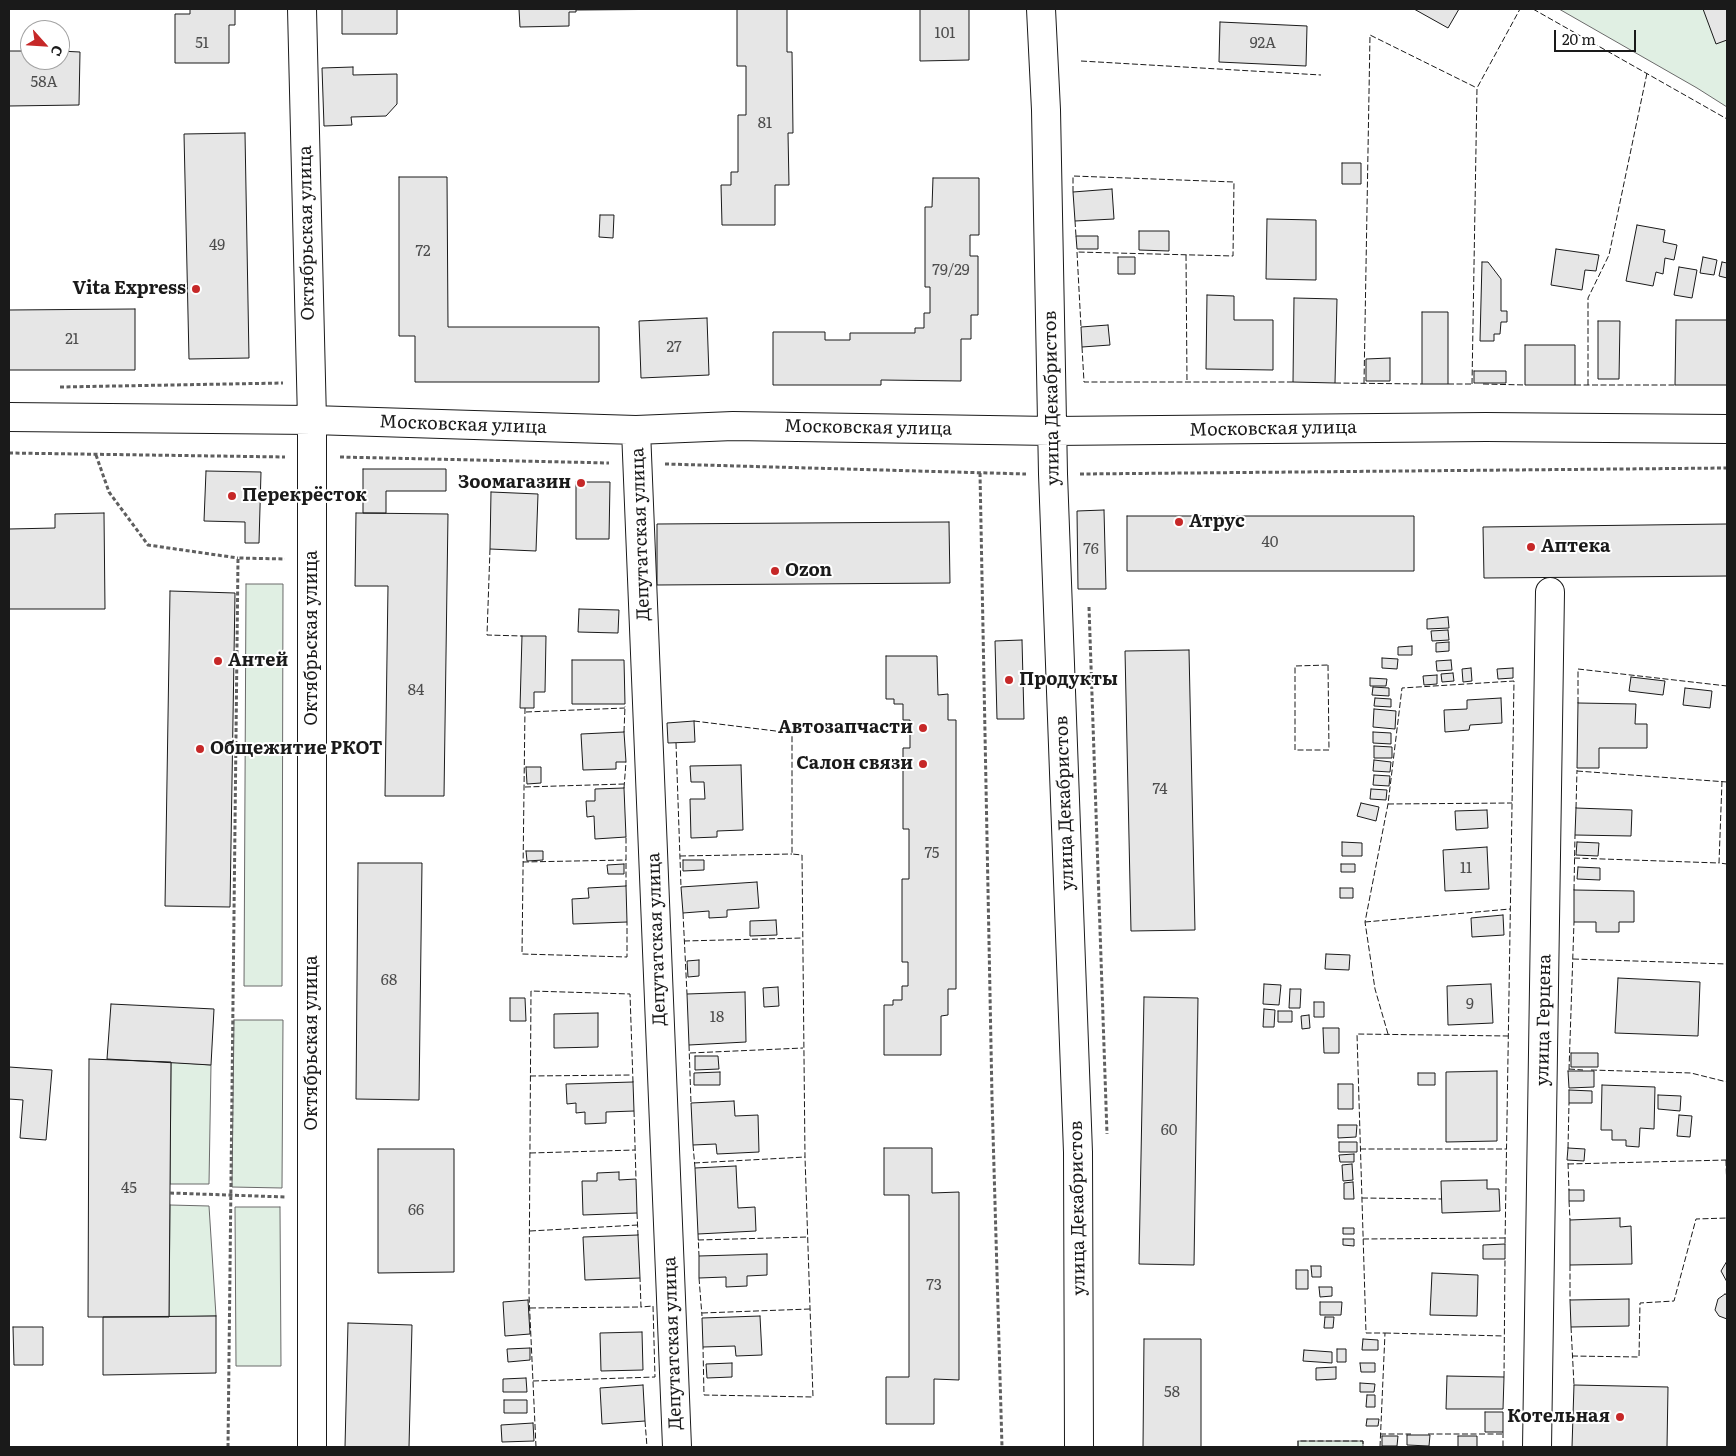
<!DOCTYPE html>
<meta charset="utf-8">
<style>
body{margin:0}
#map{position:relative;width:1736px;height:1456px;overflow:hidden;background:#fff;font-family:Literata,serif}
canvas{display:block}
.frame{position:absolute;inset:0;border:10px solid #1a1a1a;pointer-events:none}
.north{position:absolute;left:20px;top:20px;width:50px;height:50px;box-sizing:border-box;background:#fff;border:1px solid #a3a3a3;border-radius:50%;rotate:116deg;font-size:14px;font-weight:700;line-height:20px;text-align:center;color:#1a1a1a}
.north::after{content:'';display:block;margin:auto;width:18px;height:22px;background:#c62828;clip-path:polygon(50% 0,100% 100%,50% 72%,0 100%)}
.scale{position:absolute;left:1554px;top:30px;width:82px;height:22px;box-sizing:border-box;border:2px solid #1a1a1a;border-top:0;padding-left:6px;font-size:15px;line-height:18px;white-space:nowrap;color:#1a1a1a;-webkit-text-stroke:4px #fff;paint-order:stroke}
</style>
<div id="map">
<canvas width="1736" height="1456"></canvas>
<div class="frame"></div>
<div class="north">С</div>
<div class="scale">20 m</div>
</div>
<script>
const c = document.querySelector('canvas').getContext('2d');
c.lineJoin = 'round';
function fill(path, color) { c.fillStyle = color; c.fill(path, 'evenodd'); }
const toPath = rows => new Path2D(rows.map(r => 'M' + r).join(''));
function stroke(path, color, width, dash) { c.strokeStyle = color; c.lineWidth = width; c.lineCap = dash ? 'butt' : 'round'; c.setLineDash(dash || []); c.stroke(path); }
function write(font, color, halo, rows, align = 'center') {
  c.font = font + ' Literata,serif'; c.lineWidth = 4; c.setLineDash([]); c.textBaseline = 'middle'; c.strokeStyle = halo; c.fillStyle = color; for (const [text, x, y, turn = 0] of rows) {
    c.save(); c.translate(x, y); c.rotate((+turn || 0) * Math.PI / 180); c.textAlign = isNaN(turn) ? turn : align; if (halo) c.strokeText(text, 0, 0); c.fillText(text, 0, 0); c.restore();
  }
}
const green = toPath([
 [1559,9,1727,9,1727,107,1697,88,1559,9],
 [246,584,283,584,282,986,244,986,246,584],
 [234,1020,283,1020,282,1188,232,1187,234,1020],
 [171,1062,211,1065,209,1184,170,1184,171,1062],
 [170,1205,209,1206,216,1316,169,1317,170,1205],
 [280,1207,281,1366,236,1366,235,1207,280,1207],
 [1298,1441,1363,1441,1363,1447,1298,1447,1298,1441]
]);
fill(green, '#e0efe3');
stroke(green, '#6a6a6a', 1);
const building = toPath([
 [190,9,235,9,235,25,229,25,229,63,175,63,175,14,190,14,190,9],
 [342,9,397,9,397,34,342,34,342,9],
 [519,9,702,9,576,10,576,12,569,12,569,26,520,27,519,9],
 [737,9,787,9,787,52,792,52,793,133,788,133,789,185,775,185,775,225,722,225,721,185,731,185,731,172,738,172,738,115,746,115,746,66,737,66,737,9],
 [920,9,969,9,969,60,920,61,920,9],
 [1414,9,1459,9,1448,28,1414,9],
 [1703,9,1727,9,1727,40,1716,44,1703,9],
 [1220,22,1307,26,1306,66,1219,62,1220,22],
 [9,51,30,51,30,60,60,60,60,51,80,52,79,105,9,106,9,51],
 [353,67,353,75,397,74,397,104,386,116,351,117,352,125,324,126,322,68,353,67],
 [245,133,249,358,189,359,184,134,245,133],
 [1342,163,1361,163,1361,184,1342,184,1342,163],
 [399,177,447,177,448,327,599,327,599,382,415,382,415,336,399,336,399,177],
 [933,178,979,178,979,235,970,235,970,256,978,256,978,315,971,315,971,339,961,339,961,381,881,380,881,385,773,385,773,332,825,332,825,340,850,340,850,333,915,333,915,328,924,328,924,313,930,313,930,287,925,287,925,207,932,207,933,178],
 [1112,189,1114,219,1075,221,1073,192,1112,189],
 [600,215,614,215,613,238,599,237,600,215],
 [1267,219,1316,220,1316,280,1266,279,1267,219],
 [1637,225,1665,230,1663,242,1677,245,1674,260,1665,258,1663,274,1656,272,1653,286,1626,281,1637,225],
 [1139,231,1169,231,1169,251,1139,250,1139,231],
 [1076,236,1098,236,1098,249,1077,249,1076,236],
 [1556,249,1599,255,1596,271,1585,270,1582,290,1551,285,1556,249],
 [1118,257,1135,257,1135,274,1118,274,1118,257],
 [1703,257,1717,260,1714,275,1700,273,1703,257],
 [1482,262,1488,262,1501,279,1501,311,1507,311,1507,322,1501,322,1500,334,1494,334,1494,341,1480,341,1482,262],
 [1722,262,1727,263,1727,278,1719,276,1722,262],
 [1679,267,1697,270,1692,298,1674,295,1679,267],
 [1207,295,1234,296,1234,320,1273,320,1273,370,1206,369,1207,295],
 [1294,298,1337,299,1335,383,1293,382,1294,298],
 [135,309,135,370,9,370,9,310,135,309],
 [1422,312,1448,312,1448,384,1422,384,1422,312],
 [707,318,709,375,641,378,639,321,707,318],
 [1676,320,1727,320,1727,385,1675,385,1676,320],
 [1598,321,1620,321,1619,379,1598,379,1598,321],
 [1108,325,1110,345,1082,347,1081,327,1108,325],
 [1525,345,1575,345,1575,385,1525,385,1525,345],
 [1390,358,1390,381,1366,381,1366,359,1390,358],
 [1474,371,1506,371,1506,383,1474,383,1474,371],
 [363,469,446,469,446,491,386,491,386,513,363,513,363,469],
 [206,471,261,472,259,543,245,543,245,522,204,521,206,471],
 [576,482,610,482,609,539,576,539,576,482],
 [491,492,538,494,536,551,490,549,491,492],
 [1104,510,1106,589,1078,589,1077,511,1104,510],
 [104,513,105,609,9,609,9,529,55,528,55,514,104,513],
 [356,513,448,514,444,796,385,796,388,586,355,586,356,513],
 [1127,516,1414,516,1414,571,1127,571,1127,516],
 [949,522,950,583,657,585,657,524,949,522],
 [1727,524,1727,576,1484,578,1483,527,1727,524],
 [170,591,235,593,230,907,165,906,170,591],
 [579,609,619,610,618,633,578,632,579,609],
 [1448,617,1449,628,1427,629,1427,619,1448,617],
 [1448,630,1449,640,1432,641,1431,631,1448,630],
 [522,636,546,636,545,692,534,692,534,708,520,708,522,636],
 [1022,640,1024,719,997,719,995,641,1022,640],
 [1449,642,1449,651,1436,652,1436,643,1449,642],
 [1412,646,1412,655,1398,655,1398,647,1412,646],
 [1189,650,1195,930,1131,931,1125,651,1189,650],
 [886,656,937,656,938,695,948,694,948,720,956,720,956,989,948,989,948,1015,941,1016,941,1055,884,1055,884,1005,893,1005,893,1000,902,1000,902,986,908,986,908,962,902,962,902,879,909,879,909,829,903,829,903,748,910,748,910,720,903,720,903,704,894,704,894,699,886,699,886,656],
 [1382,658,1398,659,1397,669,1382,668,1382,658],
 [572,660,624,660,625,704,572,704,572,660],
 [1451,660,1452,670,1437,671,1436,661,1451,660],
 [1471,668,1472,681,1463,682,1462,669,1471,668],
 [1513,668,1513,678,1498,679,1497,669,1513,668],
 [1453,673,1454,681,1442,682,1441,674,1453,673],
 [1437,675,1437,684,1424,685,1423,676,1437,675],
 [1631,677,1665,681,1663,695,1629,691,1631,677],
 [1370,678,1387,679,1386,686,1370,686,1370,678],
 [1373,687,1389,688,1389,696,1372,695,1373,687],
 [1685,688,1712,691,1710,708,1683,705,1685,688],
 [1375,698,1391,699,1391,707,1374,706,1375,698],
 [1501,698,1502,723,1470,725,1469,730,1445,732,1444,710,1467,709,1467,700,1501,698],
 [1578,703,1636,704,1635,724,1647,724,1647,748,1599,748,1599,768,1577,768,1578,703],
 [1374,709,1396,711,1395,729,1373,727,1374,709],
 [694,721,695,742,668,743,667,723,694,721],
 [624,732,626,762,616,762,616,769,583,770,581,734,624,732],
 [1373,732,1391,733,1391,744,1373,743,1373,732],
 [1374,746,1392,747,1392,758,1374,758,1374,746],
 [1374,760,1391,762,1390,772,1373,771,1374,760],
 [741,765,743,830,717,831,717,837,691,838,690,799,705,799,704,782,691,782,690,766,741,765],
 [526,767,541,767,541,783,527,784,526,767],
 [1374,775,1390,776,1389,786,1373,785,1374,775],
 [624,788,626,837,595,839,594,816,587,817,586,801,595,801,595,789,624,788],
 [1371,789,1387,790,1386,800,1370,799,1371,789],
 [1361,803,1379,807,1376,821,1357,816,1361,803],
 [1576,808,1632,810,1631,836,1575,835,1576,808],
 [1487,810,1488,828,1456,830,1455,811,1487,810],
 [1342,842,1362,843,1362,856,1342,856,1342,842],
 [1577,842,1599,843,1598,856,1576,855,1577,842],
 [1487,847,1489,889,1445,891,1443,850,1487,847],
 [526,851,543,851,543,860,527,861,526,851],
 [683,860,704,860,704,870,683,871,683,860],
 [358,863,422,863,419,1100,356,1099,358,863],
 [624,864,624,874,608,874,607,865,624,864],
 [1341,864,1355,864,1355,872,1341,872,1341,864],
 [1578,867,1600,868,1600,880,1577,879,1578,867],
 [757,882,759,908,727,910,727,917,709,918,709,911,683,913,681,887,757,882],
 [626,886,627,922,573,924,572,899,589,898,588,888,626,886],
 [1340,888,1353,888,1353,898,1340,898,1340,888],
 [1574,890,1634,891,1634,922,1619,922,1619,932,1596,932,1596,922,1574,922,1574,890],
 [1503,915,1504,935,1472,937,1471,918,1503,915],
 [776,920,777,935,750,936,750,921,776,920],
 [1326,954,1350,955,1349,970,1325,969,1326,954],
 [699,960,699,976,688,977,687,961,699,960],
 [1618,978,1700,982,1698,1036,1615,1033,1618,978],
 [1264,984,1281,985,1279,1005,1263,1004,1264,984],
 [1491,984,1493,1023,1448,1025,1447,986,1491,984],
 [778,987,779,1006,764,1007,763,988,778,987],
 [1290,989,1301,989,1300,1008,1289,1008,1290,989],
 [745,992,746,1042,689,1045,687,994,745,992],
 [1144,997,1198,998,1194,1265,1139,1264,1144,997],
 [510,998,525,998,526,1021,510,1021,510,998],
 [1314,1002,1324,1002,1324,1017,1314,1017,1314,1002],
 [111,1004,214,1009,211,1065,107,1059,111,1004],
 [1264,1009,1275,1010,1274,1027,1263,1027,1264,1009],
 [1278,1011,1292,1011,1292,1022,1278,1022,1278,1011],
 [598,1013,598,1047,554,1048,554,1014,598,1013],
 [1309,1015,1310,1028,1302,1029,1301,1016,1309,1015],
 [1323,1028,1339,1028,1339,1053,1324,1053,1323,1028],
 [1571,1053,1598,1053,1598,1067,1571,1067,1571,1053],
 [695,1056,718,1056,719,1069,695,1070,695,1056],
 [89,1059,171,1062,169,1317,88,1317,89,1059],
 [9,1067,52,1070,46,1140,20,1138,23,1100,9,1099,9,1067],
 [1497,1071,1497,1141,1446,1142,1446,1072,1497,1071],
 [1568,1071,1594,1071,1594,1087,1569,1088,1568,1071],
 [720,1072,720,1085,694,1085,694,1073,720,1072],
 [1418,1073,1435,1073,1435,1085,1418,1085,1418,1073],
 [633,1082,634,1111,606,1112,606,1123,585,1124,585,1112,576,1113,576,1103,567,1104,566,1084,633,1082],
 [1338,1084,1353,1084,1353,1109,1338,1109,1338,1084],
 [1602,1085,1655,1087,1654,1129,1640,1128,1639,1147,1626,1146,1626,1140,1612,1140,1612,1130,1601,1130,1602,1085],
 [1569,1090,1592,1091,1592,1103,1569,1103,1569,1090],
 [1658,1095,1681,1096,1680,1111,1658,1109,1658,1095],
 [734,1101,735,1116,758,1115,759,1152,717,1154,716,1144,693,1145,691,1103,734,1101],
 [1679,1115,1692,1116,1690,1137,1677,1136,1679,1115],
 [1338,1125,1357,1125,1356,1137,1338,1138,1338,1125],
 [1339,1142,1357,1142,1357,1152,1339,1152,1339,1142],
 [884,1148,932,1148,932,1193,959,1192,959,1380,934,1379,934,1424,886,1424,886,1377,909,1377,909,1195,884,1195,884,1148],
 [1568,1148,1585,1149,1584,1161,1567,1160,1568,1148],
 [378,1149,454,1149,454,1272,378,1273,378,1149],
 [1354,1154,1354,1162,1340,1162,1339,1155,1354,1154],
 [1352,1164,1353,1180,1343,1181,1342,1165,1352,1164],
 [736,1166,738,1208,755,1207,756,1231,698,1234,695,1168,736,1166],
 [619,1172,619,1180,636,1179,637,1213,583,1215,582,1181,597,1181,597,1173,619,1172],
 [1487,1180,1487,1189,1499,1189,1500,1211,1442,1213,1441,1181,1487,1180],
 [1353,1182,1354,1199,1344,1199,1344,1183,1353,1182],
 [1569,1190,1584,1190,1584,1201,1569,1201,1569,1190],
 [1620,1218,1620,1227,1631,1226,1632,1264,1570,1265,1570,1220,1620,1218],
 [1343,1228,1354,1228,1354,1234,1343,1234,1343,1228],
 [638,1235,640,1278,585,1280,583,1237,638,1235],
 [1343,1239,1354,1239,1354,1246,1343,1245,1343,1239],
 [1505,1244,1505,1259,1483,1259,1483,1245,1505,1244],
 [767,1254,767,1275,747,1276,747,1286,726,1287,726,1277,699,1278,699,1256,767,1254],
 [1727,1261,1727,1282,1721,1271,1727,1261],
 [1311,1266,1321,1266,1321,1277,1312,1277,1311,1266],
 [1296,1270,1308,1270,1308,1289,1296,1289,1296,1270],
 [1432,1273,1478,1275,1477,1316,1430,1315,1432,1273],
 [1319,1287,1332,1287,1332,1296,1320,1297,1319,1287],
 [1725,1294,1727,1295,1727,1319,1719,1316,1715,1310,1718,1299,1725,1294],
 [1629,1299,1629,1326,1571,1327,1570,1300,1629,1299],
 [528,1300,530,1334,505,1336,503,1302,528,1300],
 [1320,1302,1342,1302,1341,1315,1320,1315,1320,1302],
 [216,1316,216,1373,103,1375,103,1317,216,1316],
 [760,1316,762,1355,736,1356,735,1346,703,1347,702,1318,760,1316],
 [1325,1317,1334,1317,1333,1328,1324,1328,1325,1317],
 [348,1323,412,1325,409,1447,345,1447,348,1323],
 [13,1327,43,1327,43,1365,14,1365,13,1327],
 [642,1332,643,1370,601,1371,600,1333,642,1332],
 [1144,1339,1201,1339,1201,1447,1143,1447,1144,1339],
 [1363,1339,1378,1340,1378,1350,1362,1350,1363,1339],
 [530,1348,530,1360,508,1362,507,1349,530,1348],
 [1337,1349,1346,1349,1346,1362,1337,1362,1337,1349],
 [1304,1350,1332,1352,1332,1363,1303,1361,1304,1350],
 [732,1363,732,1377,707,1378,706,1364,732,1363],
 [1360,1363,1375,1363,1375,1372,1361,1372,1360,1363],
 [1336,1367,1336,1379,1316,1380,1316,1368,1336,1367],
 [1447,1376,1504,1377,1503,1409,1446,1409,1447,1376],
 [526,1378,527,1392,503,1392,503,1379,526,1378],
 [1360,1383,1375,1384,1374,1392,1360,1392,1360,1383],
 [643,1385,645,1421,602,1424,600,1388,643,1385],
 [1574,1385,1668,1387,1667,1447,1572,1447,1574,1385],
 [1367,1395,1375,1395,1375,1407,1366,1407,1367,1395],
 [504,1400,527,1400,527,1413,504,1413,504,1400],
 [1485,1412,1503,1412,1503,1432,1485,1432,1485,1412],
 [1367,1419,1379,1419,1378,1426,1366,1426,1367,1419],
 [533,1423,534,1441,502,1442,501,1425,533,1423],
 [1407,1435,1430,1435,1429,1446,1407,1445,1407,1435],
 [1382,1436,1398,1436,1397,1446,1382,1446,1382,1436],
 [1458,1436,1477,1436,1477,1447,1458,1447,1458,1436]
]);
fill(building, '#e6e6e6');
stroke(building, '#1a1a1a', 1);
const minor = toPath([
 [302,9,312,420,312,1447],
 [1041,9,1046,110,1053,474,1078,1152,1079,1447],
 [9,417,312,420,636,430,733,426,1052,431,1486,427,1727,429],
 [636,430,677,1447],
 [1537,1447,1550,592]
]);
stroke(minor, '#1a1a1a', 30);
stroke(toPath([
 [60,387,283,383],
 [9,453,285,457],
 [96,455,109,492,148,545,238,558],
 [340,457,609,463],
 [665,464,1026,474],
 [980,473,992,1098,1002,1447],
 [1080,474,1727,468],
 [1089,607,1107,1134],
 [170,1193,285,1197],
 [228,1447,238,558,285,559]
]), '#5f5f5f', 3, [4, 2.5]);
stroke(minor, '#fff', 28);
stroke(toPath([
 [1533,9,1727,119],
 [1081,61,1321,75],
 [1073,192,1073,176,1234,182,1233,256,1077,252],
 [1075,221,1076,236],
 [1077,252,1081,327],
 [1186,255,1187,382],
 [1082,347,1084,382,1293,382],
 [1335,383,1422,384],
 [1364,383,1370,35,1477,88],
 [1448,384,1473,384],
 [1472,384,1477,88,1520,9],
 [1483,384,1525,385],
 [1575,385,1675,385],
 [1588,385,1588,298,1609,255,1647,73],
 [490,549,487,635,522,636],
 [1328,665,1329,750,1295,750,1295,666,1328,665],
 [1578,703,1578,669,1727,686],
 [525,708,522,954,627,957,627,922],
 [526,712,625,708],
 [694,721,792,733,792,854,802,855,805,1157,813,1397,704,1395,703,1347],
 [624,732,625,706],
 [676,743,681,887],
 [1577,771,1727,782],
 [1722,781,1719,863,1727,864],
 [525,787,624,784],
 [624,788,626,762],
 [1388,804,1512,803],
 [1576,808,1577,770],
 [680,856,792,854],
 [1574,858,1719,863],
 [523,862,626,860],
 [626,886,626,837],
 [1574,890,1575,835],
 [683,913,687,994],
 [1365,922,1510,909],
 [684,941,802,938],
 [1573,959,1727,964],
 [1388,1034,1375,989,1365,922,1388,804,1402,688,1514,681,1505,1244],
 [689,1045,691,1103],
 [690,1053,803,1048],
 [1569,1069,1583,1070],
 [1569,1070,1574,922],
 [1591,1070,1691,1073,1727,1082],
 [530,1076,632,1075],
 [634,1111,636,1179],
 [693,1145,695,1168],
 [1568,1148,1569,1103],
 [1360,1149,1506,1149],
 [530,1153,635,1150],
 [1726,1160,1727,1195],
 [694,1163,805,1157],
 [1568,1163,1569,1190],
 [1568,1164,1727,1160],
 [1362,1198,1442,1199],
 [1569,1201,1570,1220],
 [637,1213,638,1235],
 [530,1231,638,1225],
 [698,1234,699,1256],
 [1363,1239,1505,1238],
 [698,1240,808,1237],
 [1570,1265,1570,1300],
 [699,1278,702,1316],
 [530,1308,641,1307,640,1278],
 [702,1313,810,1309],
 [1571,1327,1574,1385],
 [1385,1333,1504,1336],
 [1572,1356,1639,1357,1640,1303,1674,1301,1696,1219,1727,1218],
 [1504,1377,1505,1259],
 [533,1381,655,1377,653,1306,641,1307],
 [645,1421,647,1447],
 [1503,1432,1503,1447],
 [1380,1434,1411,1434],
 [1428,1434,1503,1434],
 [536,1447,529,1295,531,991,630,994,633,1082],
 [1298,1447,1298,1441,1363,1441,1363,1447],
 [1380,1447,1385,1333,1366,1333,1357,1034,1508,1036]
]), '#1a1a1a', 1, [6, 2.5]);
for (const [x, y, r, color] of [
 [196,289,5,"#c62828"],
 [581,483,5,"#c62828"],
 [232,496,5,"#c62828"],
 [1179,522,5,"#c62828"],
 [1531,547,5,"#c62828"],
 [775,571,5,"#c62828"],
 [218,661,5,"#c62828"],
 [1009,680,5,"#c62828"],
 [923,728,5,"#c62828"],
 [200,749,5,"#c62828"],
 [923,764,5,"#c62828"],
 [1620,1417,5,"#c62828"]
]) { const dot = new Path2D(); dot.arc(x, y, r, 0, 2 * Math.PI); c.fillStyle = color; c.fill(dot); stroke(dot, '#fff', 2); }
write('15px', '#4d4d4d', null, [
 ["101",945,34],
 ["51",202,44],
 ["92А",1263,44],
 ["58А",44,83],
 ["81",765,124],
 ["49",217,246],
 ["72",423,252],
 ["79/29",951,271],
 ["21",72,340],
 ["27",674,348],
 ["40",1270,543],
 ["76",1091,550],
 ["84",416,691],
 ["74",1160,790],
 ["75",932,854],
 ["11",1466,869],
 ["68",389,981],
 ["9",1470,1005],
 ["18",717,1018],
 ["60",1169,1131],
 ["45",129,1189],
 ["66",416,1211],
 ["73",934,1286],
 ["58",1172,1393]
]);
write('18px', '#1a1a1a', '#fff', [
 ["Октябрьская улица",307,233,-91],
 ["улица Декабристов",1052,398,-91],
 ["Московская улица",463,425,2],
 ["Московская улица",868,428,1],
 ["Московская улица",1273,429,-1],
 ["Депутатская улица",641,534,-92],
 ["Октябрьская улица",312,638,-90],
 ["улица Декабристов",1065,803,-92],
 ["Депутатская улица",657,939,-92],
 ["улица Герцена",1544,1020,-89],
 ["Октябрьская улица",312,1043,-90],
 ["улица Декабристов",1078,1208,-91],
 ["Депутатская улица",673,1343,-92]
]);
write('bold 18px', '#1a1a1a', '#fff', [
 ["Vita Express",186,289,"right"],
 ["Зоомагазин",571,483,"right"],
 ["Перекрёсток",242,496],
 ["Атрус",1189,522],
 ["Аптека",1541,547],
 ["Ozon",785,571],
 ["Антей",228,661],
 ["Продукты",1019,680],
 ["Автозапчасти",913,728,"right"],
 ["Общежитие РКОТ",210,749],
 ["Салон связи",913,764,"right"],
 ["Котельная",1610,1417,"right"]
], 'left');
</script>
